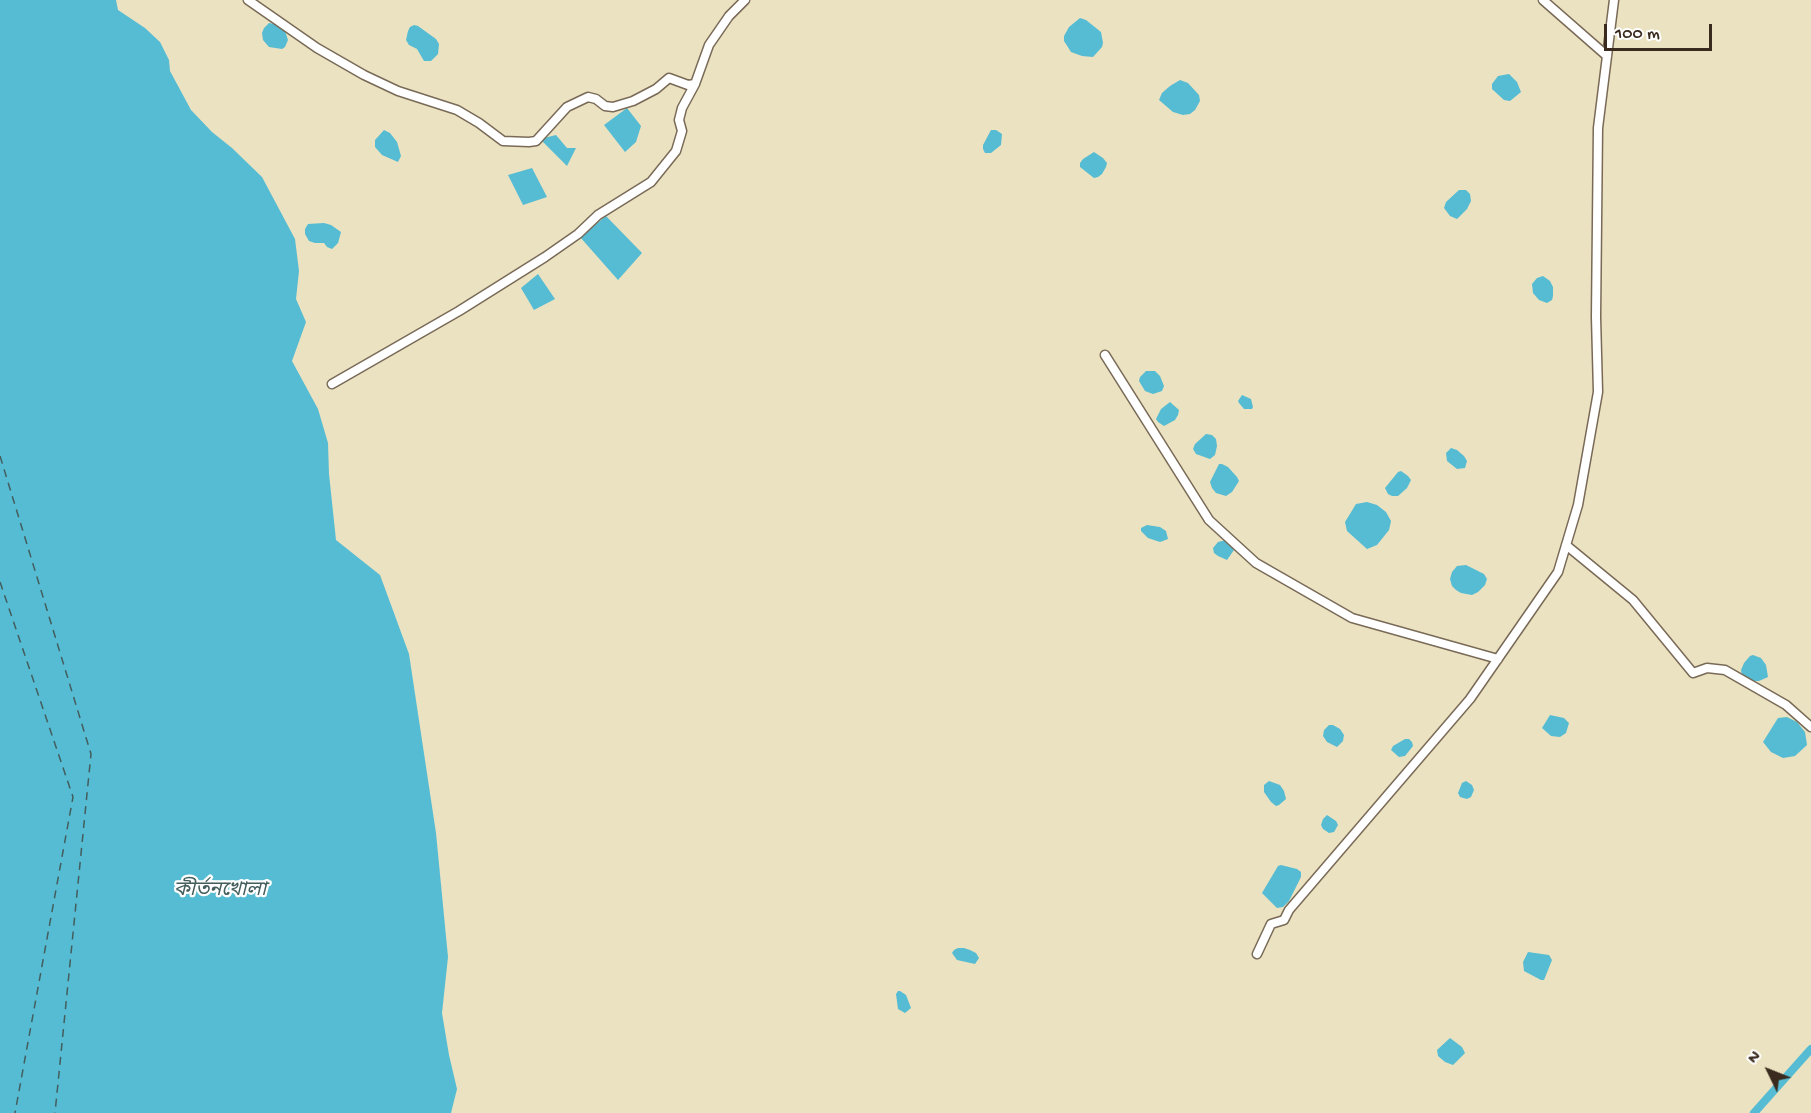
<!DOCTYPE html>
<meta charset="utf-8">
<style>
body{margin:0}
#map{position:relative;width:1811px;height:1113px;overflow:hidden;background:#ebe2c1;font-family:"Gochi Hand",sans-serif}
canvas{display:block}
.north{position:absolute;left:1739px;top:1041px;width:60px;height:60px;-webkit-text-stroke:4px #fff;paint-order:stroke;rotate:313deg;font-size:16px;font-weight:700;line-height:24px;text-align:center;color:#3b2a1e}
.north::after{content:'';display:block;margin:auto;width:21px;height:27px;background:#3b2a1e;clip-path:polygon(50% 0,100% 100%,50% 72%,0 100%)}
.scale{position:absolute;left:1604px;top:24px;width:108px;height:27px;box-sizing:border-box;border:3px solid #3b2a1e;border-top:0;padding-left:8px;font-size:18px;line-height:21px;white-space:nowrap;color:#3b2a1e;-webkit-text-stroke:4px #fff;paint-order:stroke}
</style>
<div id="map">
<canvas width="1811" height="1113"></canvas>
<div class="north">N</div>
<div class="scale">100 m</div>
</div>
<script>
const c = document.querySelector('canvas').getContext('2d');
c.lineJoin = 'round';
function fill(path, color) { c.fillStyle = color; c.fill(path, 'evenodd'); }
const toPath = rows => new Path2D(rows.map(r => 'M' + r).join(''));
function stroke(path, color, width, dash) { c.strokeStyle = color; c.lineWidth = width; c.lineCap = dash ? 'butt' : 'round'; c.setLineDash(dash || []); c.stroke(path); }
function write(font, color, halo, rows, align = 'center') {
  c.font = font + ' "Gochi Hand","Noto Sans Bengali",sans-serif'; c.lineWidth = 4.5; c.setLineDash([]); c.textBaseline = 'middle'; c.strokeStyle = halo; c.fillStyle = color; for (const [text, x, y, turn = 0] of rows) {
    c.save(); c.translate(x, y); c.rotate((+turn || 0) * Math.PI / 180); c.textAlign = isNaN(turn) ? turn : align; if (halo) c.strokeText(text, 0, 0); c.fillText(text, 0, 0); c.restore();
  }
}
fill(toPath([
 [0,0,116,0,118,10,145,28,160,42,169,60,170,71,191,110,212,132,232,148,262,177,295,239,299,271,296,299,306,322,292,361,318,409,328,443,329,474,336,540,380,575,409,654,436,833,448,957,442,1013,449,1055,457,1089,451,1113,0,1113],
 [1080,18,1086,20,1101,32,1103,43,1102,47,1093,57,1082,56,1071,52,1064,41,1064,36,1069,27],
 [269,23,279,25,284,28,288,40,285,47,282,49,269,47,263,40,262,33,264,28],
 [414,25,418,26,436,39,439,44,438,54,431,61,424,61,417,49,409,45,406,40,408,31,410,27],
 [1509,74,1517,82,1521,92,1510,101,1504,100,1492,89,1492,84,1498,76],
 [1180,80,1188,83,1199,95,1200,101,1195,110,1190,114,1183,115,1173,112,1159,100,1162,93,1170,86],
 [627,108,641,126,636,142,625,152,604,125],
 [384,130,390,133,397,142,401,156,398,162,382,155,375,147,375,140],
 [991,130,996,130,1002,134,1001,145,991,153,985,153,983,149,983,145],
 [556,135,567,148,576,148,567,166,540,139],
 [1094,152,1103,158,1107,163,1106,167,1102,174,1098,177,1094,178,1080,167,1080,163,1083,159],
 [532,168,547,197,523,205,508,175],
 [1459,190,1466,190,1470,194,1471,201,1467,209,1457,219,1450,216,1444,208,1446,202],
 [606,216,642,253,618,280,580,237],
 [324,223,331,225,341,232,338,243,332,249,327,247,324,243,315,243,309,241,305,234,305,229,308,224],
 [538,274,555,299,534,310,521,288],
 [1543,276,1550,281,1553,287,1553,296,1552,300,1547,303,1539,300,1533,293,1532,284,1537,278],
 [1146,371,1155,371,1160,376,1164,386,1162,391,1153,394,1145,391,1139,381,1140,377],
 [1242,395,1251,399,1253,407,1252,409,1244,409,1239,403,1238,401],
 [1170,402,1179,410,1178,415,1175,420,1164,426,1158,422,1156,419,1161,409],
 [1206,434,1212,435,1216,439,1217,446,1215,455,1210,459,1196,454,1193,449,1195,444],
 [1451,448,1457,450,1464,456,1467,461,1465,468,1457,469,1447,461,1446,453],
 [1219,464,1222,464,1228,467,1237,477,1239,481,1232,492,1226,496,1216,493,1212,488,1210,482],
 [1401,471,1408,476,1411,480,1407,488,1398,496,1392,496,1388,494,1385,488,1398,472],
 [1367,502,1377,505,1386,512,1391,521,1389,530,1377,545,1367,549,1347,531,1345,522,1356,504],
 [1147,525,1160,527,1166,531,1168,539,1160,542,1148,538,1141,531,1141,528],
 [1226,540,1231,544,1234,550,1227,560,1218,556,1214,553,1213,548,1218,542],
 [1466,565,1484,574,1487,579,1485,585,1478,592,1472,595,1461,593,1456,590,1452,586,1450,579,1452,572,1457,566],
 [1753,655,1761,658,1766,665,1768,677,1759,681,1748,681,1742,676,1741,670,1744,663,1750,656],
 [1550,715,1564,718,1569,723,1566,733,1560,737,1551,736,1542,728],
 [1787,717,1797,722,1805,732,1807,745,1795,756,1783,758,1771,752,1763,742,1778,718],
 [1329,725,1333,725,1340,729,1344,735,1343,741,1337,747,1327,742,1323,736,1324,730],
 [1405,739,1409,739,1412,742,1413,746,1405,756,1399,757,1391,750,1393,746],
 [1269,781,1280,785,1284,791,1286,799,1279,805,1276,806,1271,802,1264,792,1264,785],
 [1466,781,1472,785,1474,790,1471,797,1467,799,1460,797,1458,793,1462,783],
 [1327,815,1336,821,1338,825,1334,832,1329,833,1323,829,1321,825,1323,819],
 [1281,865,1297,869,1301,872,1301,877,1289,901,1283,907,1277,908,1262,893,1278,866],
 [958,948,964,948,970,950,976,953,979,958,975,964,957,960,952,953,954,950],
 [1528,952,1549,955,1552,960,1544,980,1541,980,1524,971,1523,962],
 [898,991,900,991,906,995,911,1008,905,1013,898,1009,896,994],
 [1450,1038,1462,1047,1465,1053,1453,1065,1445,1062,1438,1056,1437,1050]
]), '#55bcd3');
stroke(toPath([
 [1754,1113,1811,1049]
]), '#55bcd3', 8);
stroke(toPath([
 [0,456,91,754,55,1113],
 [0,582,73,797,15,1113]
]), '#445d5d', 1.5, [8, 6]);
const minor = toPath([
 [248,0,317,48,364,75,398,91,457,110,479,123,503,141,529,142,536,141,567,107,588,97,596,99,605,106,613,107,633,101,656,89,669,78,688,85,695,84,709,45,729,16,745,0],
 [1543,0,1607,56],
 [1105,355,1209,520,1256,563,1352,618,1498,659],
 [332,384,459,311,545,257,578,234,598,215,651,182,676,151,682,131,679,120,682,108,695,84],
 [1566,545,1633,600,1693,673,1707,668,1725,670,1786,705,1811,727],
 [1257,954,1271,924,1284,920,1289,910,1470,699,1558,572,1578,505,1598,392,1596,317,1598,128,1614,0]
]);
stroke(minor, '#796a57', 11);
stroke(minor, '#fff', 8);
write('italic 20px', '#445d5d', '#fff', [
 ["কীর্তনখোলা",220,892]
]);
</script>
